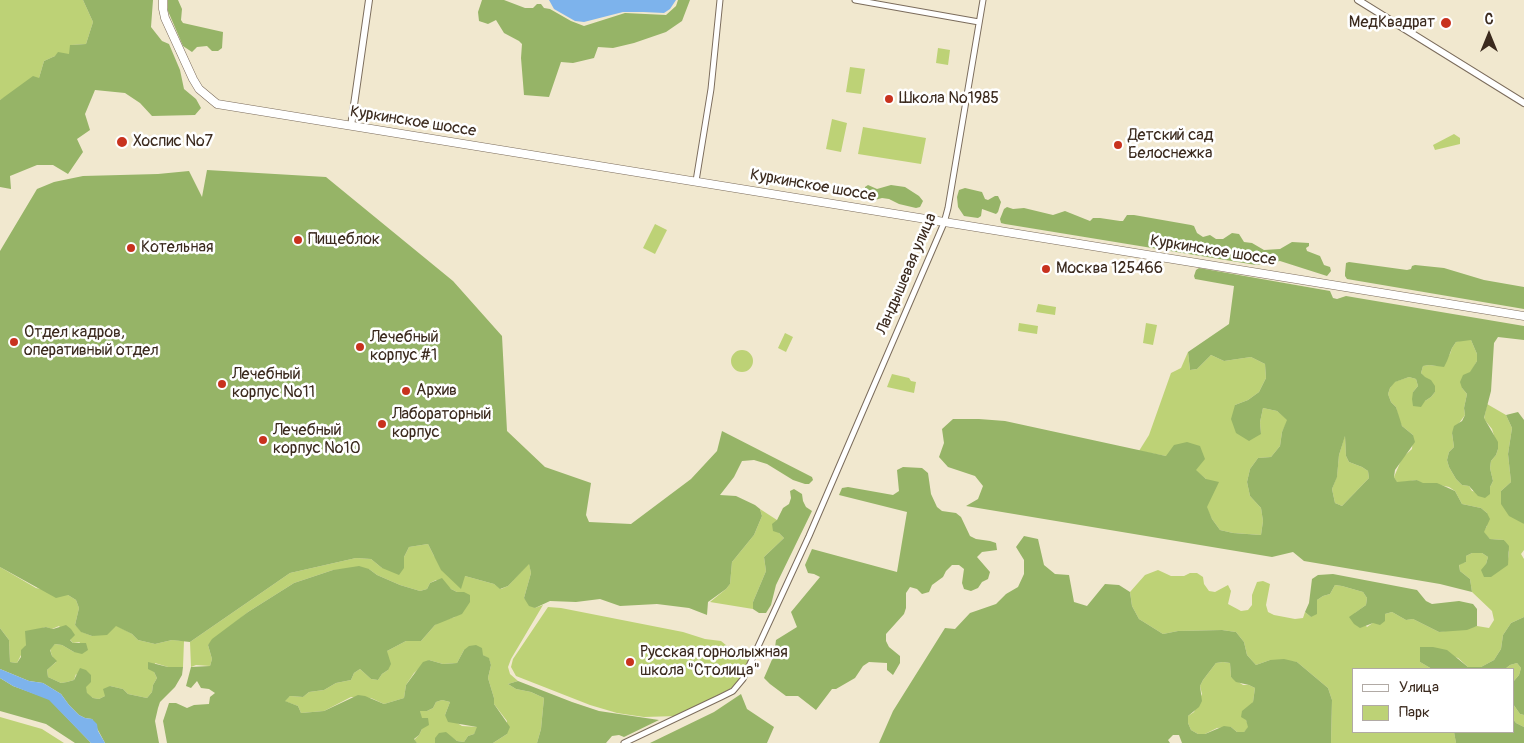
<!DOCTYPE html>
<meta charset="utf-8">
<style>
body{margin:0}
#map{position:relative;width:1524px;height:743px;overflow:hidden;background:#f1e8cf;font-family:Pangolin,sans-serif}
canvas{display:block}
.legend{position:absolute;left:1352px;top:668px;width:162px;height:65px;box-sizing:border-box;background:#fff;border:1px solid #b1aaa5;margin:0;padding:6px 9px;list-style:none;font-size:15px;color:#3b2a1e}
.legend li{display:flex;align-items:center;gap:10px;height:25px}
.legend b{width:25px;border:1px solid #b1aaa5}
.north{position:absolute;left:1464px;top:10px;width:50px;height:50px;-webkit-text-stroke:4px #fff;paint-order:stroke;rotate:0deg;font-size:14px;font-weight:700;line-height:20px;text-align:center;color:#3b2a1e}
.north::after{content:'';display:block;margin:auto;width:18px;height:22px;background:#3b2a1e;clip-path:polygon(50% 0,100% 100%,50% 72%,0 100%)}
</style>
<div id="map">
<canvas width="1524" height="743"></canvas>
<ul class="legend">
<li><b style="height:6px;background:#fff"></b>Улица</li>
<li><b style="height:14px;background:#bdd276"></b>Парк</li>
</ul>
<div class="north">С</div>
</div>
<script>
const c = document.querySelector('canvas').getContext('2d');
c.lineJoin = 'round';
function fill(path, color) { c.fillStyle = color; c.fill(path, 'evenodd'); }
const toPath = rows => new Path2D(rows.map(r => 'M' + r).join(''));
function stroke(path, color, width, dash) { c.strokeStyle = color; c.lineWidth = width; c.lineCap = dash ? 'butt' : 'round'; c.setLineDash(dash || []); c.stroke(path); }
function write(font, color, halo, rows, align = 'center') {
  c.font = font + ' Pangolin,sans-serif'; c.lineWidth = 5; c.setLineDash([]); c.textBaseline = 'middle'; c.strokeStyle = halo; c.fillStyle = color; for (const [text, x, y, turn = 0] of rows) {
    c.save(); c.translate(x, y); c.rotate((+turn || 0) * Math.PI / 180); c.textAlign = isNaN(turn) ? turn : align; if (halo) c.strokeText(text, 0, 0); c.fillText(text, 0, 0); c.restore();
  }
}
fill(toPath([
 [0,0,83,0,93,22,86,44,71,45,70,54,55,56,44,61,39,78,0,100],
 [938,48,950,50,948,65,936,63],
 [850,67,865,69,861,94,846,92],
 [832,119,847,123,841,152,826,149],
 [863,127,926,138,921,164,858,154],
 [1454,134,1460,138,1460,144,1435,150,1433,145],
 [655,224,667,230,655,254,643,248],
 [1038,304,1056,307,1055,315,1036,312],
 [1019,323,1038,326,1037,334,1018,331],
 [1146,323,1157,325,1153,345,1143,343],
 [785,333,793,337,786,352,778,348],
 [1463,340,1471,340,1477,354,1477,361,1462,388,1467,394,1464,408,1465,415,1452,433,1454,447,1449,452,1447,460,1449,467,1456,479,1462,485,1469,486,1472,491,1490,494,1490,487,1493,481,1490,468,1491,461,1496,455,1498,449,1492,429,1484,419,1487,404,1506,415,1512,428,1508,454,1511,482,1501,491,1524,524,1524,550,1521,554,1524,559,1524,617,1511,623,1503,635,1501,649,1494,660,1481,667,1468,667,1458,658,1420,647,1420,662,1432,669,1353,669,1353,732,1454,732,1456,743,1331,743,1332,700,1328,688,1297,662,1270,660,1256,665,1247,655,1244,642,1236,632,1222,630,1178,631,1163,634,1139,619,1132,606,1130,592,1145,575,1158,570,1171,576,1184,576,1190,573,1197,573,1203,577,1204,584,1209,591,1215,592,1228,585,1231,591,1228,604,1241,611,1248,610,1252,605,1252,595,1257,582,1263,581,1270,584,1266,605,1268,612,1274,615,1295,619,1303,618,1305,612,1311,617,1317,600,1323,596,1330,594,1335,585,1342,586,1363,592,1367,598,1366,605,1355,613,1367,627,1385,614,1392,612,1406,620,1413,619,1439,632,1477,626,1489,628,1494,620,1492,611,1472,592,1470,579,1460,571,1459,564,1466,562,1466,556,1472,553,1482,553,1488,557,1486,564,1508,559,1509,552,1504,540,1490,539,1483,532,1487,526,1487,513,1481,508,1462,504,1455,491,1449,487,1430,483,1423,484,1417,480,1397,483,1394,477,1402,458,1412,449,1413,435,1402,426,1399,420,1396,407,1391,402,1388,394,1390,388,1394,382,1409,377,1416,379,1418,386,1413,392,1425,401,1431,397,1435,392,1421,373,1423,366,1429,365,1437,366,1450,354,1452,348,1456,342],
 '731 361a11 11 0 1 1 22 0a11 11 0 1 1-22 0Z',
 [1188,352,1190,370,1197,369,1211,355,1224,361,1251,357,1265,364,1266,378,1259,392,1248,400,1235,405,1261,434,1260,422,1263,408,1277,411,1288,420,1282,432,1280,446,1271,457,1258,458,1250,469,1247,482,1250,496,1261,508,1263,521,1261,535,1233,533,1220,530,1212,519,1206,507,1206,479,1195,470,1166,456,1139,451,1149,435,1171,373,1181,368],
 [892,374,909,378,911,381,916,382,914,393,887,387],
 [1345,435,1346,456,1349,462,1362,467,1368,471,1369,478,1342,506,1335,503,1332,489,1337,476,1339,455],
 [760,509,777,520,779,533,784,538,764,557,766,571,753,602,753,609,710,602,726,589,730,584,732,562,754,535,762,516],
 [428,544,434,556,465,576,494,584,501,589,508,586,529,563,531,573,524,598,535,608,543,605,511,659,508,667,510,674,518,681,508,684,516,689,531,692,544,698,541,729,537,743,493,743,507,734,507,721,494,704,494,698,488,678,491,665,489,659,483,655,464,650,457,663,443,664,429,660,414,673,406,685,404,698,384,704,371,698,351,697,324,711,301,713,298,706,284,701,290,696,303,697,309,692,324,690,336,683,351,680,354,673,360,669,371,679,378,680,382,674,388,670,387,651,406,641,421,641,435,625,441,621,455,617,464,592,457,592,451,589,436,580,430,583,427,589,420,591,400,585,377,575,369,569,333,570,294,583,248,612,208,645,212,659,210,666,196,665,191,667,190,642,290,573,356,558,371,559,382,568,404,568,404,557,409,547],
 [0,567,36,588,68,595,76,600,79,608,75,625,82,632,92,636,116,625,132,634,138,640,155,644,172,640,184,641,183,667,168,667,155,663,154,672,157,678,153,685,152,692,147,698,128,694,123,689,110,686,105,696,99,699,93,698,87,694,85,687,76,674,74,680,67,682,61,683,48,677,47,670,56,662,52,656,50,649,55,644,62,645,74,652,80,642,73,643,59,626,52,629,46,627,39,629,26,645,17,663,10,662,9,640,0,628],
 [548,607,561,608,683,632,705,639,721,641,732,650,750,659,737,683,730,689,677,716,644,717,617,713,590,705,516,676,511,667,513,659],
 [1223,662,1230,663,1231,677,1243,685,1249,685,1255,688,1253,702,1246,720,1249,727,1244,732,1237,732,1231,727,1217,728,1205,734,1198,734,1191,730,1188,723,1188,716,1194,712,1202,694,1200,686,1203,680,1216,663],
 [1517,663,1521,668,1519,675,1513,682,1513,669,1505,669,1510,665],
 [442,700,450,702,445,715,462,726,478,727,474,734,468,736,464,742,457,741,451,737,435,738,435,743,417,743,414,740,419,735,422,729,420,711,427,711,433,708,436,702],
 [1513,704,1520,714,1524,715,1524,727,1516,723,1513,719],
 [0,717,42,729,64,743,0,743]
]), '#bdd276');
fill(toPath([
 [83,0,153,0,151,27,162,41,169,44,180,70,184,89,196,99,201,108,195,115,152,116,140,103,125,93,95,90,85,114,90,130,77,139,83,152,68,174,53,165,37,165,10,176,11,189,0,187,0,100,33,76,39,78,44,61,55,56,58,52,69,54,70,45,86,44,93,22],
 [168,0,178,0,182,9,181,20,183,23,223,32,222,48,218,51,212,51,207,46,197,47,192,52,183,46,168,11],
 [482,0,504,0,525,8,533,8,537,4,541,4,544,8,550,9,571,21,584,26,625,13,666,15,676,6,678,0,690,0,682,21,666,32,634,43,613,48,598,47,594,58,573,63,561,62,549,97,524,95,521,58,522,44,519,41,504,33,496,20,488,24,479,21,478,12],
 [207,170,326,177,453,281,502,336,507,431,545,467,591,483,586,515,589,522,631,524,691,479,717,451,722,431,812,477,813,480,809,484,805,484,793,480,767,464,754,460,742,461,734,477,720,495,736,496,755,505,760,509,762,516,754,535,732,562,730,584,726,589,708,602,707,615,689,608,657,604,620,606,600,599,576,602,550,601,535,608,529,606,524,598,531,573,529,564,508,586,500,589,494,584,465,576,461,589,441,570,428,544,409,547,404,557,404,568,399,575,382,568,371,559,356,558,290,573,190,642,172,640,155,644,138,640,132,634,116,626,107,635,92,636,81,632,75,625,79,608,76,600,68,595,56,598,0,567,0,251,37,189,54,182,83,176,158,174,189,171,202,197],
 [868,185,877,189,891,185,905,187,919,196,923,201,920,207,916,208,899,204,889,199,882,198,875,200,869,196,865,191,865,187],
 [965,188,982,192,985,199,988,200,995,196,998,196,1001,202,998,212,996,214,982,209,981,216,978,218,964,216,958,207,957,197,959,190],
 [1007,207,1013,209,1024,208,1053,215,1065,211,1090,221,1093,218,1100,218,1120,221,1123,221,1127,215,1134,215,1191,225,1194,226,1197,233,1203,237,1210,235,1216,239,1223,239,1232,233,1239,234,1244,242,1252,243,1264,250,1280,249,1292,242,1309,243,1309,246,1306,248,1307,251,1320,256,1324,265,1330,267,1331,271,1327,276,1280,261,1256,265,1005,224,1001,223,1000,219,1004,209],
 [1349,262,1407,270,1411,269,1412,266,1415,265,1444,268,1484,280,1524,287,1524,309,1347,279,1345,276,1345,273,1346,263],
 [1199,268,1330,291,1333,298,1337,299,1346,296,1524,326,1524,340,1498,337,1494,343,1491,391,1484,418,1498,442,1498,449,1496,455,1491,461,1490,468,1493,481,1490,487,1490,494,1485,498,1478,496,1469,486,1462,485,1456,479,1449,467,1447,460,1449,452,1454,447,1452,433,1454,426,1462,421,1465,415,1464,408,1467,394,1462,388,1460,382,1463,375,1470,372,1477,361,1477,354,1471,340,1456,342,1452,348,1447,361,1444,367,1429,365,1423,366,1421,373,1425,377,1431,380,1435,386,1435,392,1431,397,1425,401,1421,407,1413,406,1412,399,1413,392,1418,386,1416,379,1409,377,1395,382,1390,388,1388,394,1391,402,1396,407,1402,426,1413,435,1415,442,1395,470,1394,477,1397,482,1417,480,1423,483,1437,483,1455,491,1462,504,1481,508,1487,513,1490,519,1484,532,1490,539,1504,540,1509,546,1508,565,1491,577,1484,577,1481,570,1486,564,1488,557,1482,553,1472,553,1466,556,1466,562,1459,565,1460,571,1470,579,1472,592,1440,584,1304,561,1293,552,1272,557,966,506,978,499,983,486,975,476,948,467,939,457,944,443,942,429,953,419,979,419,1005,421,1166,456,1174,445,1187,442,1200,446,1205,459,1196,470,1206,479,1219,482,1207,507,1212,519,1220,530,1233,533,1261,535,1263,521,1261,508,1250,496,1247,482,1250,469,1258,458,1271,457,1280,446,1282,432,1287,420,1277,411,1263,408,1260,422,1261,434,1249,441,1236,433,1231,419,1235,405,1248,400,1259,392,1266,378,1265,364,1251,357,1224,361,1211,355,1197,369,1190,370,1188,352,1229,324,1234,286,1195,279,1194,276,1196,270],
 [1345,436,1346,456,1349,462,1362,467,1368,471,1369,478,1342,506,1335,503,1332,489,1337,477,1339,455],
 [1518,412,1524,420,1524,524,1509,516,1501,504,1501,491,1511,482,1508,454,1512,428,1506,415],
 [903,467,922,468,928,473,931,494,937,507,942,511,956,513,961,517,970,536,976,539,990,541,996,543,997,550,982,552,977,557,990,572,988,579,982,582,978,588,971,591,964,589,962,583,964,569,959,565,952,565,946,571,943,577,932,585,929,592,922,594,917,589,910,587,906,593,906,608,904,614,886,634,886,641,889,647,900,656,900,663,893,675,887,670,887,663,869,662,863,666,855,678,836,689,832,689,816,710,798,696,786,696,770,684,764,678,774,655,776,640,797,627,791,612,820,577,814,574,808,573,805,565,812,549,897,572,907,512,839,495,842,488,848,487,893,495,899,491,897,470],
 [794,489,802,494,803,501,806,507,812,511,776,585,771,605,766,613,759,613,753,609,753,602,766,571,764,557,784,538,779,533,773,531,772,524,777,520,783,508,789,504,791,498,790,491],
 [1024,536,1038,539,1044,565,1055,574,1069,575,1074,602,1087,606,1105,584,1119,585,1130,592,1132,606,1139,619,1163,634,1178,631,1222,630,1236,632,1244,642,1247,655,1256,665,1270,660,1284,659,1297,662,1328,688,1332,700,1331,743,1182,743,1179,735,1173,735,1168,740,1170,743,879,743,893,711,945,628,955,629,970,613,996,604,1006,594,1018,587,1024,574,1024,560,1016,547],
 [1223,662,1230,663,1231,677,1236,682,1249,685,1255,688,1253,702,1242,711,1241,717,1246,720,1248,727,1244,732,1237,732,1231,727,1224,726,1205,734,1198,734,1191,730,1188,723,1188,716,1199,707,1202,701,1200,686,1203,680,1216,663],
 [359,566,369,569,377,575,400,585,420,591,427,589,430,583,442,578,451,589,457,592,464,592,470,595,470,602,462,614,435,625,421,641,406,641,387,651,391,664,388,670,382,674,378,680,371,679,360,669,354,673,351,680,336,683,324,690,309,692,303,697,290,696,285,701,298,706,301,713,324,711,358,695,365,696,384,704,404,698,406,685,423,662,429,660,443,664,457,663,464,650,469,646,476,645,482,648,483,655,489,658,491,665,488,678,494,698,494,704,510,727,507,734,493,743,435,743,435,738,439,733,446,732,457,741,464,742,468,736,474,734,477,727,448,722,445,715,450,702,442,700,436,702,433,708,427,711,420,711,422,718,428,718,429,725,422,729,419,735,414,739,417,743,167,743,163,721,169,703,176,703,187,708,194,705,209,704,210,697,215,693,209,689,201,688,197,681,191,688,186,686,191,667,210,666,212,659,208,645,212,639,248,612,294,583,333,570],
 [1333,574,1417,590,1426,601,1432,604,1459,601,1473,604,1477,609,1477,626,1467,630,1439,632,1413,619,1406,620,1392,612,1385,614,1385,621,1380,625,1373,623,1360,628,1354,624,1349,617,1366,605,1367,598,1363,592,1342,586,1335,585,1330,594,1323,596,1317,600,1317,614,1311,617,1305,612,1309,603,1312,579,1318,575],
 [1524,617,1524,715,1520,714,1513,704,1513,682,1519,675,1521,668,1517,663,1510,665,1505,669,1432,669,1420,662,1420,647,1433,647,1447,650,1468,667,1481,667,1494,660,1501,649,1503,635,1511,623],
 [66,625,71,629,75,635,70,640,73,643,86,643,88,650,82,654,74,652,62,645,55,644,50,650,52,656,57,661,47,670,48,677,61,683,67,682,74,680,80,668,86,670,91,675,91,682,86,687,87,693,93,698,99,699,105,696,103,689,110,686,123,689,128,694,147,698,152,692,153,685,157,678,154,672,148,669,148,662,168,667,183,667,182,675,175,687,160,702,158,708,155,721,159,743,105,743,92,719,85,718,79,715,69,705,61,694,43,683,29,681,0,669,0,628,9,640,10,662,17,663,21,657,21,650,26,645,25,631,46,627,53,629],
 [0,678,13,686,49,699,91,743,75,743,46,724,0,711],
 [518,681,572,702,599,711,659,720,624,737,619,735,612,736,606,743,537,743,541,729,544,698,531,692,516,689,508,684],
 [741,694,747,709,774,727,767,743,650,743,714,712],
 [1513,719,1516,723,1524,727,1524,743,1456,743,1454,732,1513,732]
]), '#96b467');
fill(toPath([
 [549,0,676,0,670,9,664,13,643,12,623,12,584,22,575,21,554,9],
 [0,669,29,681,43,683,61,694,69,705,79,715,85,718,92,719,97,724,98,731,105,743,91,743,49,700,13,686,0,678]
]), '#7db3ec');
const minor = toPath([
 [855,0,979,22],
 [696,181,711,89,720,0],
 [624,743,721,697,733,691,743,679,809,536,944,223,948,208,983,0]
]);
const tertiary = toPath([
 [1358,0,1524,103],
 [351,126,369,0]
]);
const secondary = toPath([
 [163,0,163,9,165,18,193,79,199,89,217,104,1524,316]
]);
stroke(minor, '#7b6c5c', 7);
stroke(tertiary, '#7b6c5c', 8);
stroke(secondary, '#7b6c5c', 9);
stroke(minor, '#fff', 5);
stroke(tertiary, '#fff', 6);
stroke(secondary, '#fff', 8);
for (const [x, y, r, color] of [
 [1446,23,6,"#c8321e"],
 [889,99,5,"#c8321e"],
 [122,142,6,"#c8321e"],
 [1118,145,5,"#c8321e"],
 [298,240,5,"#c8321e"],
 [131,248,5,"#c8321e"],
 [1046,269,5,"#c8321e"],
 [14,342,5,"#c8321e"],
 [360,347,5,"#c8321e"],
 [222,384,5,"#c8321e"],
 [406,391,5,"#c8321e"],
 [382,424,5,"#c8321e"],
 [263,440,5,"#c8321e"],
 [630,662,5,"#c8321e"]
]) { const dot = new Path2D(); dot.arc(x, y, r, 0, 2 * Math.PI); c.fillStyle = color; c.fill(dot); stroke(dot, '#fff', 2); }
write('16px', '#3b2a1e', '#fff', [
 ["МедКвадрат",1435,23,"right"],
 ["Школа №1985",899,99],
 ["Детский сад",1128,136],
 ["Белоснежка",1128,154],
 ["Хоспис №7",133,142],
 ["Пищеблок",308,240],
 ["Котельная",141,248],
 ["Москва 125466",1056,269],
 ["Отдел кадров,",24,333],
 ["оперативный отдел",24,351],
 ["Лечебный",370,338],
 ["корпус #1",370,356],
 ["Лечебный",232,375],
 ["корпус №11",232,393],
 ["Архив",416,391],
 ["Лабораторный",392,415],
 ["корпус",392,433],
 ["Лечебный",273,431],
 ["корпус №10",273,449],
 ["Русская горнолыжная",640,653],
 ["школа \"Столица\"",640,671]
], 'left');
write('16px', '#3b2a1e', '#fff', [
 ["Куркинское шоссе",413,122,9],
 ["Куркинское шоссе",813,186,10],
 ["Куркинское шоссе",1213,251,9],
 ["Ландышевая улица",907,274,-67]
]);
</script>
